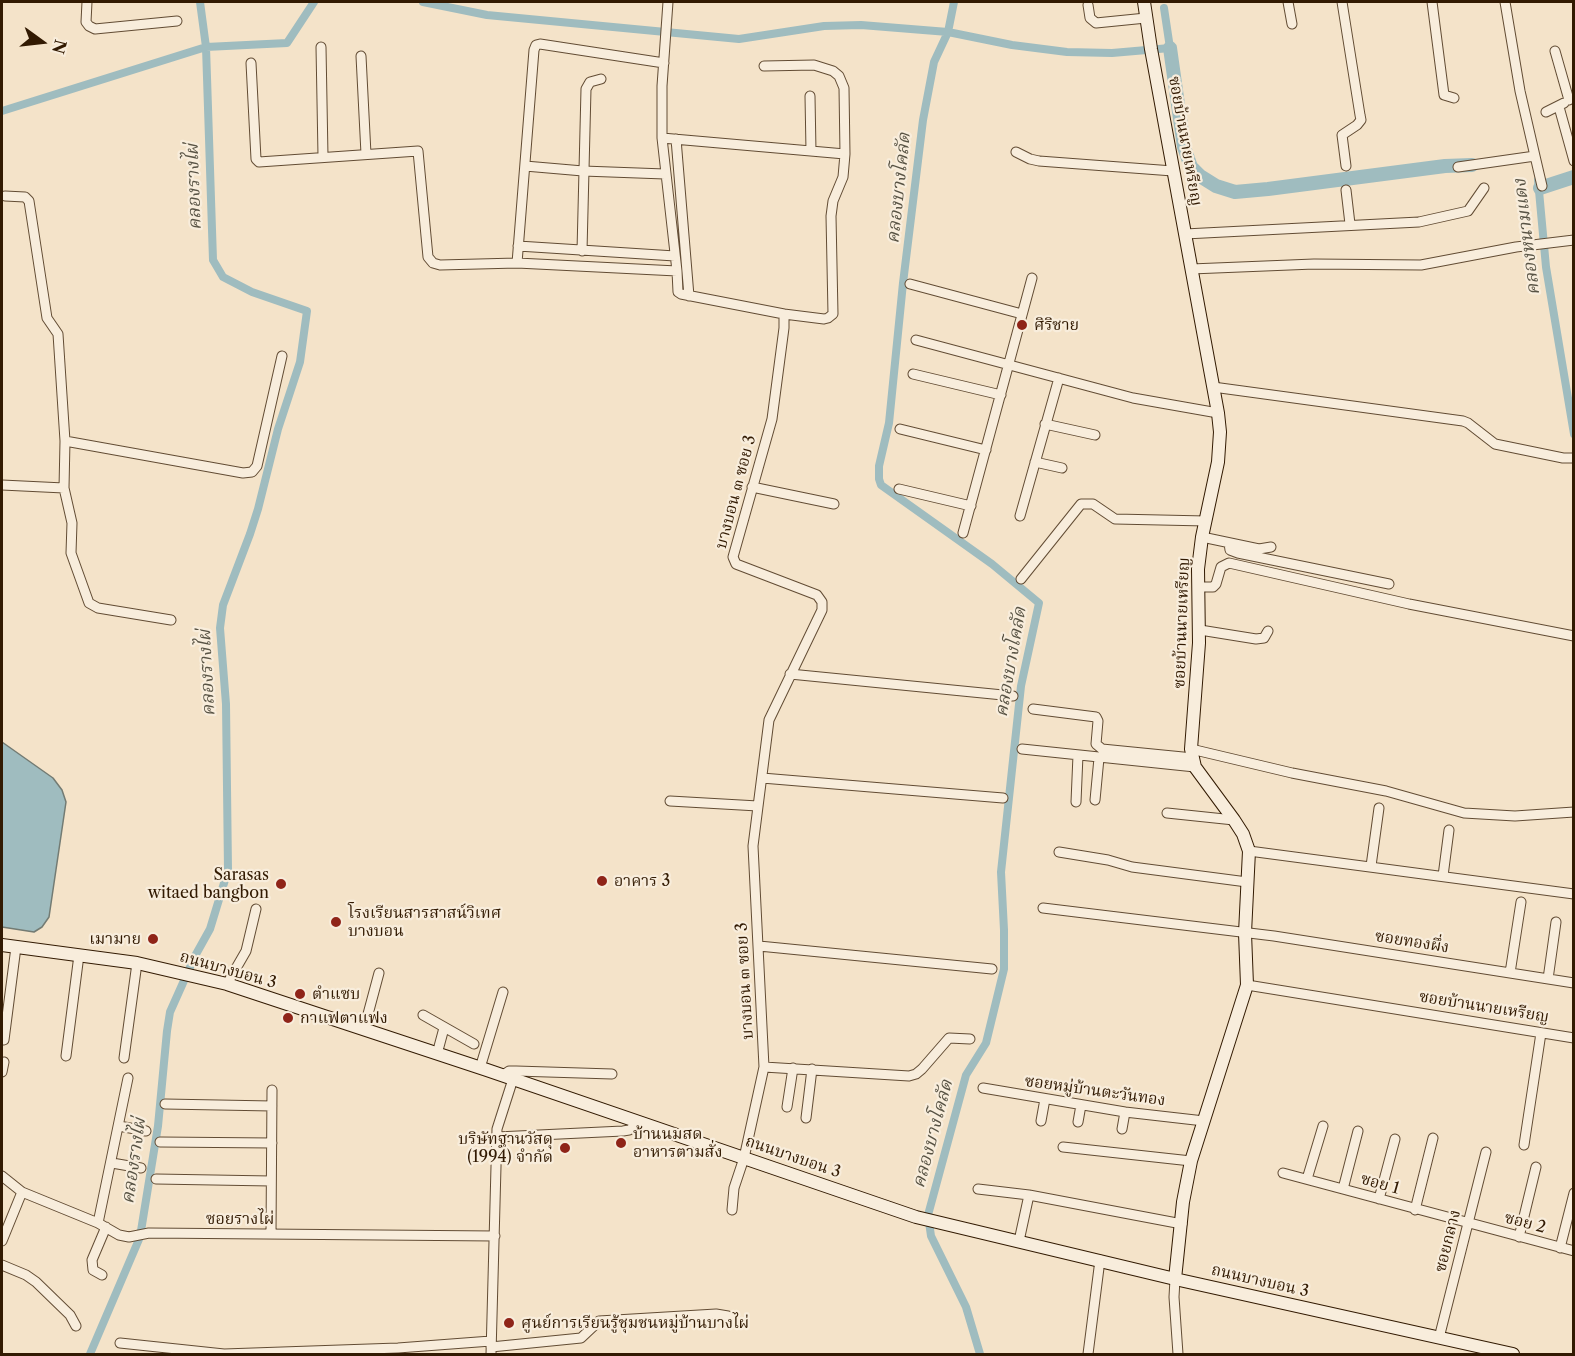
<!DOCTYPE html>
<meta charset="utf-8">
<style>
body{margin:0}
#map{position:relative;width:1575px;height:1356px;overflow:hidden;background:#f4e3c9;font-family:"Libre Caslon Text",serif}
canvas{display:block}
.frame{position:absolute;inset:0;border:3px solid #321a02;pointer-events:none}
.north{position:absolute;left:12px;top:12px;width:60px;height:60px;-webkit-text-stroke:4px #f8eddc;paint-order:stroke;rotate:105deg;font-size:16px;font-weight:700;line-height:24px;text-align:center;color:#321a02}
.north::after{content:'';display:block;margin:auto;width:21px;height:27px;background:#321a02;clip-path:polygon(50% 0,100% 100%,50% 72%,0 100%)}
</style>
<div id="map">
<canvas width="1575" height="1356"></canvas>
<div class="frame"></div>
<div class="north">N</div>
</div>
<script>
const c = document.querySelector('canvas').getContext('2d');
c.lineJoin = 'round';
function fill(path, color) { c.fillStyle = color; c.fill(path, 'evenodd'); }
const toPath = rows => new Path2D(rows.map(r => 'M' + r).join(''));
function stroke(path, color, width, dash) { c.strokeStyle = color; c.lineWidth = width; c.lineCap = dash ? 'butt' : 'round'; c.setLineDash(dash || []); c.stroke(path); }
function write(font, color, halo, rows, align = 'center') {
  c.font = font + ' "Libre Caslon Text","Noto Serif Thai",serif'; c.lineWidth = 4.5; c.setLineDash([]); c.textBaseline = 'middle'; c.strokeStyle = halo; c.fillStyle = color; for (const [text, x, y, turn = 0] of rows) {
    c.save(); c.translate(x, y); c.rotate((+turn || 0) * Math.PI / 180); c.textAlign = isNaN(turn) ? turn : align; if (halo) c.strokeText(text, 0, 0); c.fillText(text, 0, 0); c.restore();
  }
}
const water = toPath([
 [2,742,53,778,62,790,66,802,49,917,42,927,34,932,2,927,2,742]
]);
fill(water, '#9fbcbf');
stroke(water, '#737b73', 1.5);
stroke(toPath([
 [423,2,487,15,739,39,824,26,861,25,948,32,1012,45,1067,52,1112,53,1170,48,1164,8],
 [954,2,948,32,934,62,923,120,903,283,889,423,879,466,879,479,881,485,992,564,1039,603,1021,686,1001,872,1004,930,1004,969,986,1043,966,1075,928,1215,931,1236,966,1307,980,1354],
 [2,111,206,47,287,43,314,2],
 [1538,180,1546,267,1574,434],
 [90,1354,140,1237,158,1126,167,1031,170,1012,195,956,210,929,228,870,226,704,220,628,223,605,250,534,258,509,278,429,300,362,307,311,252,292,223,277,213,260,206,47,200,2]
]), '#9fbcbf', 8);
stroke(toPath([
 [1170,48,1184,147,1191,167,1200,176,1216,186,1235,192,1268,189,1445,166,1472,165],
 [1540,188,1574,177]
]), '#9fbcbf', 14);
const street = toPath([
 [87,2,86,22,89,26,95,29,177,21],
 [668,2,662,86,662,138,677,271],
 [1288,2,1292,24],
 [1342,2,1360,115,1361,120,1357,125,1342,135,1346,166],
 [1432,2,1444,95,1454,98],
 [1088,5,1090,18,1096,23,1146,18],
 [321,47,323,156],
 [1555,51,1569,100],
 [361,56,366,154],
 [251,63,256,159,259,162,418,151,428,257,433,263,440,265,517,263,677,271,678,292,681,294,784,314],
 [810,96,811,151],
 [1559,107,1574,161],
 [1546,112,1564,103],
 [662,138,845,154],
 [676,139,689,296],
 [1016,152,1030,159,1039,161,1173,171],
 [1535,156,1542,186],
 [525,166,583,171,665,174],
 [1458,167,1535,156,1520,91,1505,2],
 [1346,190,1350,224],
 [1185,234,1419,222,1468,211,1484,188],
 [518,246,675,256],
 [582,251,586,89,590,82,601,79],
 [517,263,534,50,536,45,540,44,664,63],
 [1191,269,1314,264,1421,265,1516,247,1574,240],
 [910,284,1022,314],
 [916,340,1133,398,1218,413],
 [913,374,1001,395],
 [1213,387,1463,421,1468,423,1495,444,1563,458,1574,458],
 [1045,424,1095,435],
 [900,429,986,450],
 [65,441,243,473,252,472,257,466,282,356],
 [1035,462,1062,468],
 [2,485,64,488,65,441,58,334,47,318,29,201,25,197,5,196],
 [752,487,834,504],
 [64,488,72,523,71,553,89,603,98,608,171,620],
 [899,489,971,506],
 [1020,516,1059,378],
 [963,533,1032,278],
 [1202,537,1259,549,1271,547],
 [1229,543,1230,550,1238,553,1389,584],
 [1021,579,1081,504,1093,504,1115,519,1206,521],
 [1199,587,1213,587,1216,584,1221,567,1229,563,1409,604,1574,636],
 [1200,630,1256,639,1264,638,1268,631],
 [790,674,1013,696],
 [1033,709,1096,717,1098,721,1096,744,1102,749,1193,758],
 [1022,749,1195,767],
 [1191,749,1292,773,1386,791,1464,813,1515,816,1574,812],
 [762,778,1003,798],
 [1095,800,1099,758],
 [670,801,758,806],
 [1076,802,1078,755],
 [1167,813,1234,820],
 [1249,851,1574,894],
 [1059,852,1108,860,1132,867,1247,882],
 [1371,866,1379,808],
 [1443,876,1449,830],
 [1043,908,1274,936,1574,983],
 [759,946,992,969],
 [1510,973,1521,902],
 [1548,979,1556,922],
 [227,984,246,951,256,909],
 [1247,985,1574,1038],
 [423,1015,474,1044],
 [364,1029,379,973],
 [4,1040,16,947],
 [437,1054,444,1028],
 [66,1056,79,955],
 [124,1058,137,963],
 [764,1067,909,1076,916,1074,922,1069,949,1038,970,1039],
 [480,1068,503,992],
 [2,1072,4,1062],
 [503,1075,509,1071,516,1071,612,1074],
 [983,1088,1125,1112,1204,1121],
 [165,1104,272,1106],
 [787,1107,793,1068],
 [806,1118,812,1069],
 [1041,1121,1045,1099],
 [1078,1122,1081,1105],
 [119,1126,146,1131],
 [1122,1129,1125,1112],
 [497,1137,623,1131,629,1130,640,1123],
 [160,1142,272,1143],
 [1524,1145,1541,1033],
 [1063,1147,1191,1161],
 [112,1163,141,1168],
 [1283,1173,1574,1251],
 [2,1176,22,1192,98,1223,119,1235,129,1237,149,1233,495,1236],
 [156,1179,271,1181],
 [1307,1179,1323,1126],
 [978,1189,1029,1195,1182,1224],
 [1343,1189,1358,1131],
 [1379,1199,1395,1139],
 [732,1210,734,1188,744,1158,764,1067,753,846,769,720,822,610,822,602,817,595,736,564,733,557,772,419,784,328,784,314,824,319,828,318,833,314,831,216,833,201,843,177,845,154,844,88,839,76,833,71,814,65,764,66],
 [1415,1210,1433,1138],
 [98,1223,128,1078],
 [271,1234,272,1090],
 [1519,1237,1536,1167],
 [2,1241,22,1192],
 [1019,1241,1029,1195],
 [1560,1248,1574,1193],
 [2,1265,26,1275,36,1282,70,1315,76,1326],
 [102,1275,93,1270,92,1260,106,1227],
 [1175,1279,1174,1297,1178,1354],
 [1439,1338,1486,1152],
 [120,1343,224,1354,398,1348,491,1341],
 [491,1347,581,1338,599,1321,716,1314,728,1316,733,1321],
 [491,1354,497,1129,513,1079],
 [1088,1354,1100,1260]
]);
const secondary = toPath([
 [1144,2,1151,49,1218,413,1220,432,1218,462,1202,537,1198,569,1199,643,1191,749,1195,767,1234,820,1243,834,1249,851,1245,933,1247,985,1191,1161,1183,1202,1175,1279],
 [2,945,137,963,227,984,487,1070,916,1217,1175,1279,1513,1354]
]);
stroke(street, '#624c34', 11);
stroke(secondary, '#321a02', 14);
stroke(street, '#f8eddc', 9);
stroke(secondary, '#f8eddc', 12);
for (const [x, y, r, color] of [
 [1022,325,6,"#8f2418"],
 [602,881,6,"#8f2418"],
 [281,884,6,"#8f2418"],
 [336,922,6,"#8f2418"],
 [153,939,6,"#8f2418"],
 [300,994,6,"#8f2418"],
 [288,1018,6,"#8f2418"],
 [621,1143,6,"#8f2418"],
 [565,1148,6,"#8f2418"],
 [509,1323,6,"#8f2418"]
]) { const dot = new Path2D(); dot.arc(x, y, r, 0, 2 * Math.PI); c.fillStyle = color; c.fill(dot); stroke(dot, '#f8eddc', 2); }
write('16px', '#321a02', '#f8eddc', [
 ["ซอยบ้านนายเหรียญ",1185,141,80],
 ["บางบอน ๓ ซอย 3",736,492,-75],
 ["ซอยบ้านนายเหรียญ",1182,623,-88],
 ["ซอยทองผึ่ง",1412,942,9],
 ["ถนนบางบอน 3",228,970,16],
 ["บางบอน ๓ ซอย 3",745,981,-93],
 ["ซอยบ้านนายเหรียญ",1484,1007,9],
 ["ซอยหมู่บ้านตะวันทอง",1095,1091,8],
 ["ถนนบางบอน 3",793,1157,19],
 ["ซอย 1",1380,1184,16],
 ["ซอยรางไผ่",240,1219],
 ["ซอย 2",1525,1223,15],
 ["ซอยกลาง",1448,1241,-76],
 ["ถนนบางบอน 3",1260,1281,13]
]);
write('16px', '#321a02', '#f8eddc', [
 ["ศิริชาย",1034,325],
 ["Sarasas",269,875,"right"],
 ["witaed bangbon",269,893,"right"],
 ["อาคาร 3",614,881],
 ["โรงเรียนสารสาสน์วิเทศ",348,913],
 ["บางบอน",348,931],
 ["เมามาย",141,939,"right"],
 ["ตำแซบ",312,994],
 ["กาแฟตาแฟง",300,1018],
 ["บ้านนมสด",633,1134],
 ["อาหารตามสั่ง",633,1152],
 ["บริษัทฐานวัสดุ",553,1139,"right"],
 ["(1994) จำกัด",553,1157,"right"],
 ["ศูนย์การเรียนรู้ชุมชนหมู่บ้านบางไผ่",521,1323]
], 'left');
write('italic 18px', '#585344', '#f8eddc', [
 ["คลองรางไผ่",194,187,-92],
 ["คลองบางโคลัด",899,188,-84],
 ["คลองหนามแดง",1527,237,-97],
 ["คลองบางโคลัด",1011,662,-80],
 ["คลองรางไผ่",207,673,-93],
 ["คลองบางโคลัด",933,1134,-75],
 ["คลองรางไผ่",134,1161,-82]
]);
</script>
